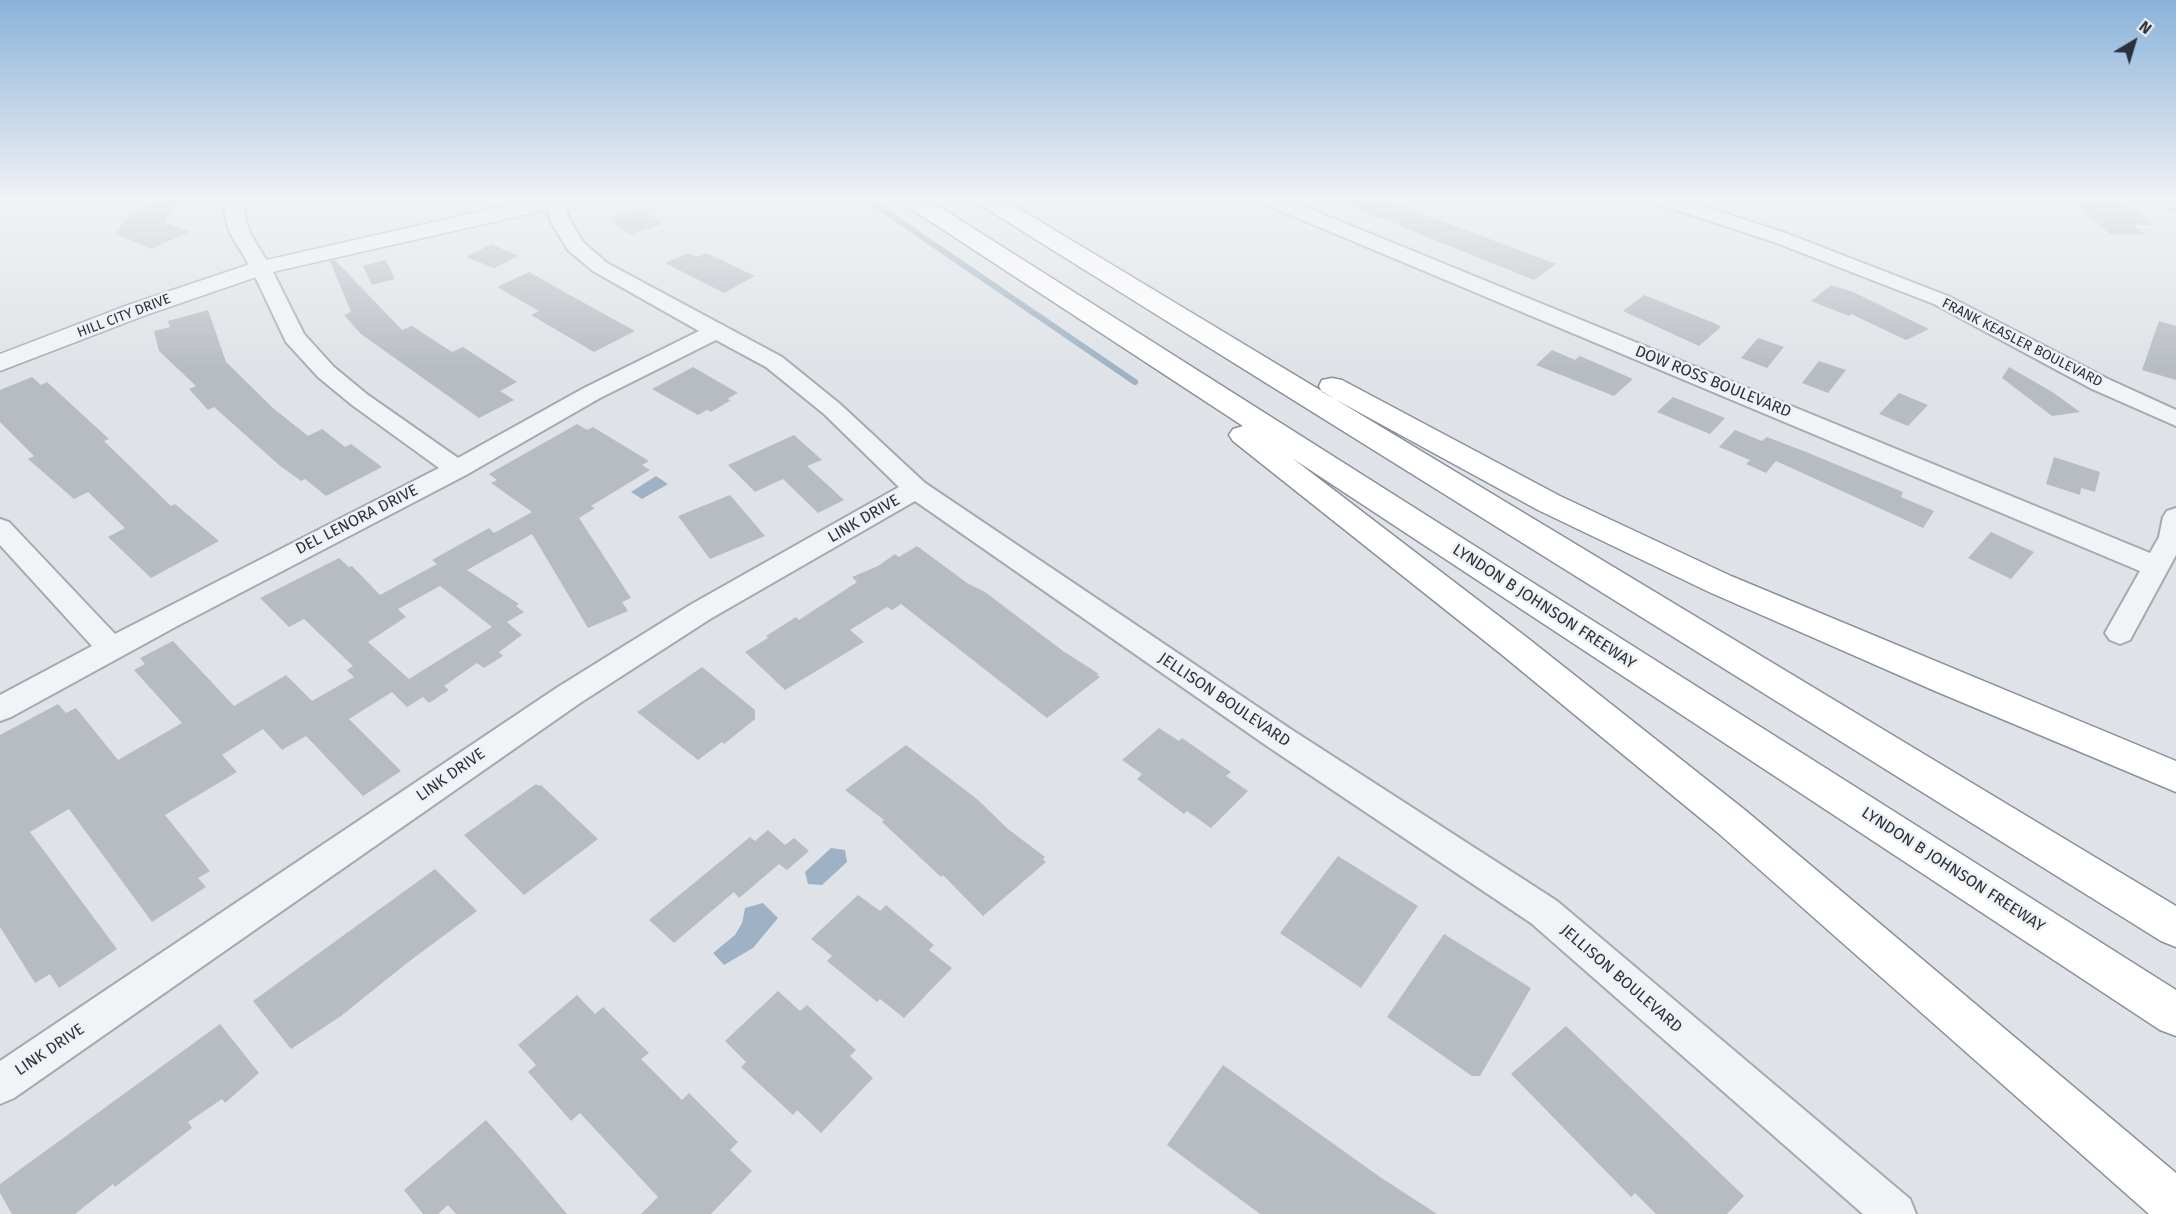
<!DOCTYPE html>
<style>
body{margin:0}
#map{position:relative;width:2176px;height:1214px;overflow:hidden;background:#dfe3e7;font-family:"Fira Sans",sans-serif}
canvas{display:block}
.north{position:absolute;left:2104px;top:12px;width:60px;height:60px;-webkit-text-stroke:4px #eff2f5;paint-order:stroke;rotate:38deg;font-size:16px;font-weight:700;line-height:24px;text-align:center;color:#2a323d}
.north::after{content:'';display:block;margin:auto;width:21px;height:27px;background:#2a323d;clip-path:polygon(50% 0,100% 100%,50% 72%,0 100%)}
</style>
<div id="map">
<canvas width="2176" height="1214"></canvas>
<div class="north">N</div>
</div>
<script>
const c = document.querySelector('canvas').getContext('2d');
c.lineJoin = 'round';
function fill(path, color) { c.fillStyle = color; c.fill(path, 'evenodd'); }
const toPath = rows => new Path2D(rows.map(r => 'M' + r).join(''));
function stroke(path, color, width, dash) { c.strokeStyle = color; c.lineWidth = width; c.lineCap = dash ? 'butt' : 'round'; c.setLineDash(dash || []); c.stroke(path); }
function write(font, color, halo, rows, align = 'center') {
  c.font = font + ' "Fira Sans",sans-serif'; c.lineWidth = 5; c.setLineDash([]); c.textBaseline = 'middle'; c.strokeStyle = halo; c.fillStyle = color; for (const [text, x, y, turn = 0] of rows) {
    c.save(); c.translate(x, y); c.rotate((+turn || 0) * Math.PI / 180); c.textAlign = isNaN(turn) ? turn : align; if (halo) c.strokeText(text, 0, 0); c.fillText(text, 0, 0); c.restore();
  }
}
fill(toPath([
 [656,476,668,484,642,499,631,492],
 [831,848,845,850,847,862,822,885,808,884,805,872],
 [763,903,778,918,753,948,724,965,713,953,735,935,742,923,745,908]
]), '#9db2c4');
stroke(toPath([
 [867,199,1135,382]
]), '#9db2c4', 6);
fill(toPath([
 [178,199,165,222,190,232,151,249,116,234,131,211,143,210,148,201],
 [1333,199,1383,199,1556,264,1534,280],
 [2070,199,2120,199,2153,225,2134,225,2144,234,2110,234],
 [642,208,663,224,629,235,609,218],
 [491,244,519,256,494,268,466,257],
 [688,253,698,257,706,253,755,276,724,293,665,263],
 [335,260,402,330,412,326,452,352,463,347,517,382,500,391,514,400,479,418,361,334,344,315,351,312,330,261],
 [386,260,395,279,372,285,363,266],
 [529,272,577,299,635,331,594,352,531,315,539,311,497,287],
 [1831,285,1851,291,1929,329,1906,340,1851,314,1849,316,1811,301],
 [1644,295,1714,323,1721,327,1699,346,1623,311],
 [208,310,226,362,273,408,308,436,322,429,345,447,351,444,382,467,326,496,305,479,301,481,279,465,214,407,208,410,189,389,196,386,159,351,154,331,170,327,168,321],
 [2159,321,2176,326,2176,380,2142,370],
 [1758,338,1784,347,1767,368,1741,358],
 [1552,350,1575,360,1580,356,1633,379,1614,396,1536,365],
 [1819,361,1846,370,1828,393,1802,383],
 [693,367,738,393,727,399,731,400,711,412,707,410,698,415,652,389],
 [2009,367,2054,393,2080,412,2052,416,2002,378],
 [32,377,41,385,47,382,109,439,104,441,171,506,175,504,219,541,151,578,108,537,125,528,88,492,74,499,28,459,34,456,0,422,0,390],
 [1899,393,1928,405,1908,426,1879,414],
 [1673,397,1725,418,1710,434,1657,412],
 [577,424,587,430,593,427,649,461,642,465,650,470,591,506,595,508,579,518,631,598,622,602,628,611,588,628,532,534,467,570,519,604,516,606,524,612,507,622,522,635,499,652,503,656,484,668,477,663,444,686,449,690,429,703,423,697,407,707,392,692,349,719,401,771,363,796,306,736,282,750,263,729,222,755,237,772,165,815,210,871,198,878,206,887,152,922,69,809,30,832,117,949,59,988,50,974,35,983,0,927,0,735,58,704,66,713,76,708,118,760,182,723,134,670,145,664,140,658,173,641,234,706,286,675,312,701,354,677,347,670,353,666,304,619,289,627,260,598,339,558,349,567,352,566,380,595,437,564,432,560,489,528,494,533,532,512,491,483,497,480,489,474],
 [440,586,492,627,409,679,368,642,406,617,398,609],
 [1735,430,1762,441,1767,437,1806,452,1903,492,1901,497,1934,511,1923,528,1776,461,1766,473,1746,464,1750,460,1719,447],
 [794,435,822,460,807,466,844,500,818,513,783,479,755,492,728,465],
 [2054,457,2100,472,2095,492,2081,488,2080,495,2046,484],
 [730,495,765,536,710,559,678,516],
 [1991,532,2034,552,2011,579,1968,558],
 [917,546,967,583,985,592,1063,651,1099,674,1097,675,1100,677,1047,718,901,604,892,610,887,607,850,630,864,642,785,690,745,652,768,638,766,636,796,617,799,620,857,582,852,577,878,566,895,554,899,557],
 [702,667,755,710,755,719,724,744,722,742,698,760,637,712],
 [1159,728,1179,741,1182,738,1231,772,1226,776,1248,791,1211,828,1187,811,1184,814,1137,779,1142,774,1122,760],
 [906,745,977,799,1008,829,1045,857,1043,859,1046,862,983,916,943,875,941,877,882,822,884,820,845,790],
 [536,784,539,786,541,785,598,839,524,895,464,835],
 [768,830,785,845,794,838,809,851,787,870,779,864,739,898,734,892,674,943,649,920,750,837,755,841],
 [1338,856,1418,906,1361,988,1280,933],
 [435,869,477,911,407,963,341,1016,291,1049,253,1001],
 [858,895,880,911,886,905,934,945,929,950,952,968,904,1018,880,999,877,1002,827,961,832,956,811,939],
 [1444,934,1531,988,1480,1076,1472,1076,1387,1017],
 [778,991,800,1011,807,1005,856,1050,850,1056,873,1078,821,1133,797,1110,793,1115,741,1067,746,1062,725,1041],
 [577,995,595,1014,603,1007,649,1053,641,1059,682,1100,689,1093,738,1142,730,1150,752,1171,711,1214,641,1214,658,1197,580,1113,571,1121,528,1072,536,1065,518,1045],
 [220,1024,259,1073,225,1103,222,1099,188,1122,192,1128,115,1187,113,1184,75,1214,12,1214,0,1193,0,1184],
 [1566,1026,1744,1196,1727,1214,1656,1214,1635,1193,1631,1197,1511,1074],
 [1223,1065,1380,1177,1437,1214,1260,1214,1167,1145],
 [486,1120,523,1162,567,1214,456,1214,448,1205,438,1214,423,1214,404,1190]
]), '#b7bcc3');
const minor = toPath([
 [231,199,249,199,244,213,250,233,271,268,304,334,334,367,368,395,458,458,584,388,699,331,593,271,568,250,551,222,543,199,561,199,571,222,583,242,607,263,782,357,840,404,925,483,1289,728,1557,901,1910,1199,1916,1214,1863,1214,1531,923,1267,746,915,501,710,619,580,703,14,1098,0,1104,0,1061,558,687,690,605,899,487,824,414,766,367,716,340,600,398,466,475,179,625,11,717,0,721,0,695,92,646,0,545,0,519,9,522,115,634,439,468,352,405,318,377,286,342,251,268,230,233,224,213,231,199],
 [1260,199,1286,199,2150,553,2159,537,2163,517,2167,511,2176,508,2176,555,2130,640,2120,644,2110,640,2105,633,2140,571,1262,203,1260,199],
 [1654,199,1682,199,1788,234,1948,296,2108,379,2176,410,2176,426,2092,389,1934,304,1774,242,1656,203,1654,199],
 [2161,199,2176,199,2176,210,2169,208,2161,199]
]);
const tertiary = toPath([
 [535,199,575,199,572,204,564,206,268,273,146,315,0,371,0,354,128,305,253,263,535,199]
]);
const motorway = toPath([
 [901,199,927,199,2176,990,2176,1036,2160,1030,1292,458,1525,636,1745,810,2176,1173,2176,1214,2149,1214,1717,832,1501,654,1233,441,1229,435,1233,429,1243,426,904,204,901,199],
 [976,199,1003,199,2176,906,2176,947,2161,941,979,204,976,199],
 [1332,378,1342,380,1560,496,1731,576,2176,761,2176,792,1935,691,1709,592,1538,510,1322,392,1319,386,1322,380,1332,378]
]);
stroke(minor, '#a5aab1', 4);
stroke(tertiary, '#a5aab1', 3);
stroke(motorway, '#88919c', 3);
fill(minor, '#f2f3f6');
fill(tertiary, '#f2f3f6');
fill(motorway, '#fff');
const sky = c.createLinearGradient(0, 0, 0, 369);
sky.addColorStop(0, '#8ab3da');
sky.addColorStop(0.54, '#f1f2f4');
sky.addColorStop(1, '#f1f2f400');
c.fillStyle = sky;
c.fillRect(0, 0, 2176, 369);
write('14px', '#2a323d', '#eff2f5', [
 ["HILL CITY DRIVE",124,316,-21],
 ["FRANK KEASLER BOULEVARD",2022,343,27]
]);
write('16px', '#2a323d', '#eff2f5', [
 ["DOW ROSS BOULEVARD",1713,382,22],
 ["LINK DRIVE",864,519,-30],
 ["DEL LENORA DRIVE",357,520,-27],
 ["LYNDON B JOHNSON FREEWAY",1544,607,33],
 ["JELLISON BOULEVARD",1224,700,34],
 ["LINK DRIVE",451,775,-35],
 ["LYNDON B JOHNSON FREEWAY",1953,870,33],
 ["JELLISON BOULEVARD",1621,979,41],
 ["LINK DRIVE",50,1050,-34]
]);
</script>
